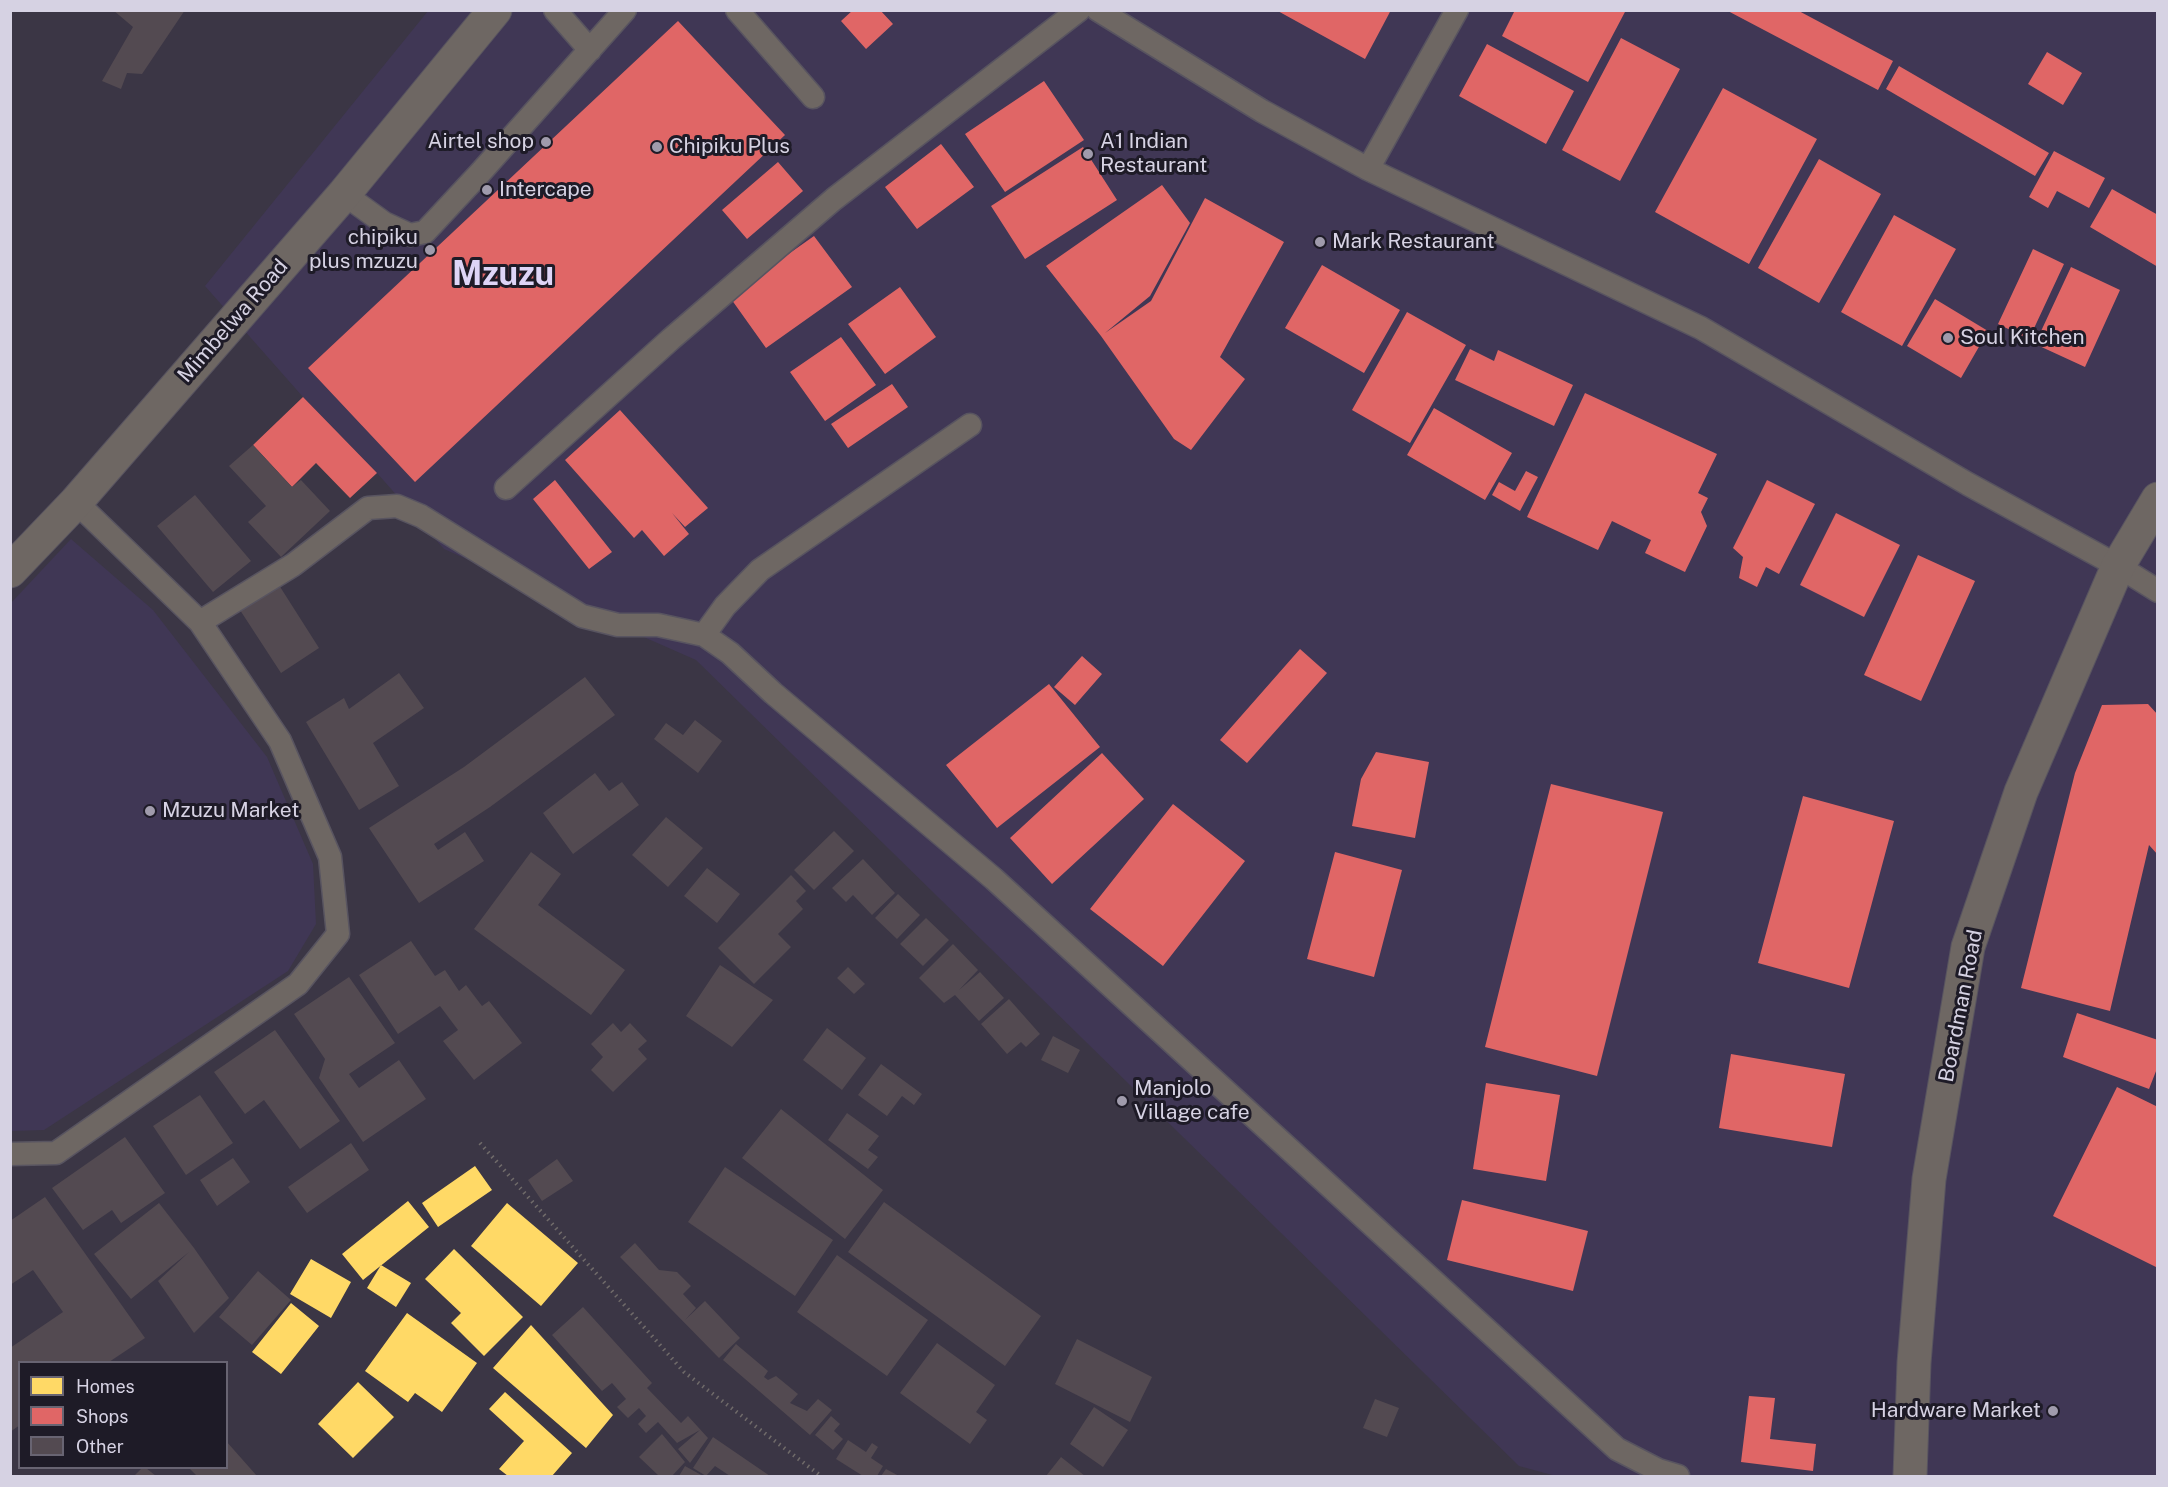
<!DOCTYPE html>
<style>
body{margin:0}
#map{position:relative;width:2168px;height:1487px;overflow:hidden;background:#3b3645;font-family:"Public Sans",sans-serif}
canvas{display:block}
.frame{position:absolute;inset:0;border:12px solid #d6d2e3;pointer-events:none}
.legend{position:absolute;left:18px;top:1361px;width:210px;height:108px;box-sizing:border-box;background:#1e1b27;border:2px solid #686472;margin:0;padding:8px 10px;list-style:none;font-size:18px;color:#d6d2e3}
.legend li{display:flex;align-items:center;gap:12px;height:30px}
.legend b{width:30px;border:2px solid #686472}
</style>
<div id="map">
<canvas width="2168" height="1487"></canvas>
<div class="frame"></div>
<ul class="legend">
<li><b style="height:16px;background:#ffd966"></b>Homes</li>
<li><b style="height:16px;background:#e06666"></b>Shops</li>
<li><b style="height:16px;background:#534a51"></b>Other</li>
</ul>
</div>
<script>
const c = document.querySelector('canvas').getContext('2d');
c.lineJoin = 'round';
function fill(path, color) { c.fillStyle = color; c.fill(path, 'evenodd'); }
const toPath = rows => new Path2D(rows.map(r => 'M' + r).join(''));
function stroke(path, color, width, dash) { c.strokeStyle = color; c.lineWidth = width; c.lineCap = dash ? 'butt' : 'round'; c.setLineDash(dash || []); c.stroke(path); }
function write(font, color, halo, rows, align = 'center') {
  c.font = font + ' "Public Sans",sans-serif'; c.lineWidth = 6; c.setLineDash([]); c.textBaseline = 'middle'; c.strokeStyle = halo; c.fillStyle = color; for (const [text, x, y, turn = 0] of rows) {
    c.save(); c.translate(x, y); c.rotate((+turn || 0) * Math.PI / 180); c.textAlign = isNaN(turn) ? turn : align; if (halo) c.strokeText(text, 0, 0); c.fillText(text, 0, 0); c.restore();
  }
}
fill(toPath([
 [428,11,2157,11,2157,1476,1556,1476,1519,1466,696,660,444,549,377,473,303,397,205,286],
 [71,539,153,610,267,757,313,864,316,924,288,971,44,1130,11,1131,11,603]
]), '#403755');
fill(toPath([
 [475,1166,492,1190,438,1227,422,1203],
 [408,1201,429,1227,363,1280,342,1254],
 [507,1203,578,1263,541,1306,471,1246],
 [454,1249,523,1317,484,1356,451,1323,461,1313,425,1279],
 [311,1259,351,1282,331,1318,290,1294],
 [381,1265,411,1283,396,1307,367,1288],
 [291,1303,319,1326,281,1374,252,1352],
 [407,1313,477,1363,442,1412,415,1393,408,1402,365,1371],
 [531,1325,613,1415,586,1448,493,1368],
 [358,1382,394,1417,353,1458,318,1424],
 [505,1392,572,1453,552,1476,508,1476,499,1469,524,1441,489,1409]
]), '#ffd966');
fill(toPath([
 [853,10,880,10,893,24,866,49,841,21],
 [1276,10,1391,10,1365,59],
 [1515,10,1626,10,1588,82,1502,36],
 [1726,10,1797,10,1893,61,1878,90],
 [678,21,785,135,415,482,308,368],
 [1621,38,1680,69,1620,181,1562,150],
 [1487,44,1574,91,1546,144,1459,96],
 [2047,52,2082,73,2063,105,2028,84],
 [1899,66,2049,153,2035,176,1886,89],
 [1044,81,1084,140,1005,192,965,134],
 [1723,88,1817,139,1749,264,1655,212],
 [941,144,974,187,917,229,885,187],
 [1083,147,1117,200,1025,259,991,206],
 [2054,151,2105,178,2089,208,2057,191,2048,208,2029,197],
 [1819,159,1881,194,1819,303,1758,268],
 [778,162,803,191,747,239,722,210],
 [1162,185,1190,223,1150,296,1105,333,1151,301,1205,198,1284,242,1220,357,1245,379,1191,450,1174,439,1101,336,1046,266],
 [2112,189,2158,215,2158,267,2090,227],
 [1894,215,1956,249,1902,346,1841,312],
 [814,236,852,287,766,348,729,296],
 [2033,249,2064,264,2029,339,1998,324],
 [1322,265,1400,310,1364,373,1285,328],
 [2071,267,2120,290,2085,367,2035,344],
 [900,287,936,337,885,374,848,324],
 [1935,299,1988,331,1961,378,1907,346],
 [1407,312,1466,345,1410,443,1352,410],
 [841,337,876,385,825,421,790,372],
 [1470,349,1494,361,1498,350,1573,385,1554,426,1455,380],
 [892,384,908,407,848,448,831,424],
 [1585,393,1717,454,1698,493,1708,498,1701,512,1707,526,1685,572,1645,553,1651,540,1612,521,1598,550,1527,517],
 [303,397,377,473,350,498,316,463,292,487,253,445],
 [1434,408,1512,453,1485,500,1407,455],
 [620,410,708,508,685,527,672,513,689,534,664,556,642,530,634,538,565,460],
 [1526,471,1538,477,1520,511,1492,495,1499,482,1515,491],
 [555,480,612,552,589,569,533,499],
 [1767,480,1815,504,1779,574,1766,567,1757,587,1739,578,1743,557,1733,548],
 [1836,513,1900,545,1864,617,1800,585],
 [1918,555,1975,581,1921,701,1864,675],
 [1300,649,1327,673,1247,763,1220,740],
 [1082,656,1102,674,1075,705,1054,687],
 [1049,684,1100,747,997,828,946,765],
 [2148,704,2158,715,2158,855,2149,845,2110,1011,2021,988,2075,773,2102,705],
 [1376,752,1429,762,1415,838,1352,826,1361,779],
 [1102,753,1144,799,1052,884,1010,838],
 [1551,784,1663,812,1597,1076,1485,1047],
 [1803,796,1894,821,1849,988,1758,963],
 [1173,804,1245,861,1163,966,1090,909],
 [1335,852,1402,870,1374,977,1307,959],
 [2077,1013,2158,1040,2158,1066,2149,1089,2063,1057],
 [1731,1054,1845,1074,1832,1147,1719,1128],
 [1486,1083,1560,1095,1546,1181,1473,1169],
 [2117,1087,2158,1107,2158,1268,2053,1216],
 [1462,1200,1588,1231,1573,1291,1447,1260],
 [1749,1396,1775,1398,1770,1439,1816,1444,1813,1471,1741,1462]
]), '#e06666');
fill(toPath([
 [113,10,185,10,142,74,127,73,121,89,102,81,133,27],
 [253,445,292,487,301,480,330,511,281,557,248,522,266,506,229,466],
 [195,495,251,561,213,592,157,526],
 [277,582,319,648,281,673,238,607],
 [399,673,424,708,373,743,399,786,359,810,306,722,344,698,349,709],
 [585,677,615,715,490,807,434,844,438,850,465,832,484,861,419,903,369,828,464,767],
 [695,720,722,741,698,773,654,739,666,723,683,735],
 [595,773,609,791,622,782,639,805,573,854,543,813],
 [666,817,703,848,668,887,632,855],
 [834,831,854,851,814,890,794,870],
 [531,852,561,874,538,905,625,970,591,1015,474,929],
 [863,859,895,893,872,915,853,895,846,902,832,888],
 [707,868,740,894,717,923,684,896],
 [791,875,806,891,796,901,803,909,778,934,791,947,754,984,718,948],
 [898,894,920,915,897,939,875,918],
 [926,918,949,940,923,966,900,944],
 [411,941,435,976,445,970,459,991,466,985,482,1006,489,1001,522,1043,474,1080,443,1041,458,1030,440,1006,398,1034,359,975],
 [953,944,978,970,959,990,980,972,1004,998,979,1021,955,995,944,1003,919,978],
 [720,965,773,1000,732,1047,686,1016],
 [848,967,865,984,854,994,837,978],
 [349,977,395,1043,349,1074,359,1088,399,1060,426,1099,363,1142,319,1078,325,1059,294,1014],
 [1009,999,1040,1034,1026,1047,1021,1042,1007,1054,981,1024],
 [613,1023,621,1032,630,1023,647,1041,638,1049,647,1059,613,1092,591,1070,603,1057,591,1044],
 [827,1028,866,1058,842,1090,803,1060],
 [275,1030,340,1121,300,1149,264,1100,245,1114,214,1072],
 [1053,1036,1080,1050,1068,1073,1041,1060],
 [881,1064,922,1094,914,1105,902,1096,887,1116,858,1095],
 [200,1095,233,1143,186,1175,153,1126],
 [781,1109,883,1190,845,1239,742,1158],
 [847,1113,879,1136,868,1150,878,1157,868,1169,828,1140],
 [125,1137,165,1193,121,1223,112,1210,83,1230,52,1188],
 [351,1143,369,1170,307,1213,288,1187],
 [233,1158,250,1182,217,1206,200,1180],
 [557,1159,573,1181,542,1201,528,1180],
 [725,1167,833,1240,795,1296,688,1222],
 [45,1197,145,1338,109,1362,20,1362,20,1425,10,1432,10,1348,63,1312,33,1270,10,1285,10,1221],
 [884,1202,1041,1316,1005,1366,848,1252],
 [159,1203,194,1248,229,1298,194,1333,158,1281,189,1252,131,1299,94,1254],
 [635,1243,659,1270,677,1272,691,1286,683,1294,696,1308,685,1320,705,1301,740,1338,719,1358,620,1257],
 [837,1255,928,1320,887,1376,797,1312],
 [258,1271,291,1300,252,1345,219,1317],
 [583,1307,652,1383,647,1388,681,1423,688,1416,708,1438,690,1463,678,1449,700,1430,677,1443,658,1422,646,1433,638,1424,646,1416,639,1408,628,1418,617,1407,626,1399,612,1383,602,1391,552,1335],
 [1077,1339,1152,1377,1130,1422,1055,1384],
 [937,1343,995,1385,976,1412,987,1420,970,1444,900,1393],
 [736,1344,768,1371,764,1377,768,1380,776,1376,798,1394,790,1403,807,1411,818,1399,832,1410,810,1435,723,1360],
 [1375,1399,1399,1408,1387,1437,1363,1428],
 [1094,1407,1128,1430,1103,1467,1070,1444],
 [831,1416,840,1424,834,1431,843,1439,833,1450,815,1435],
 [662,1434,685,1462,672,1476,659,1476,639,1457],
 [713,1437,770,1476,730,1476,715,1466,706,1476,693,1468],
 [848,1440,866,1452,872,1443,878,1447,871,1458,883,1466,877,1476,863,1476,836,1459],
 [226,1441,257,1476,197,1476,189,1468,226,1468],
 [1061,1457,1085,1476,1046,1476],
 [685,1466,703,1476,679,1476],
 [142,1468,146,1468,156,1476,134,1476],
 [886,1469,899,1476,881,1476]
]), '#534a51');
const lane = toPath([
 [555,10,590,50],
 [737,10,813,97],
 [1098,10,1262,111,1368,169,1701,328,1968,484,2118,566,2158,591],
 [1368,169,1457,10],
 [344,194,384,223,410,235,425,232,480,173,625,10],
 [506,488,671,339,834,199,1079,10],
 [200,622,293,565,368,508,397,506,421,516,582,616,618,625,658,625,704,635,730,653,773,693,994,879,1617,1449,1658,1470,1678,1476],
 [704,635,725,606,760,570,970,425],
 [10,1154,56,1153,298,984,338,934,330,857,280,741,200,622,76,502]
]);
const street = toPath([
 [10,571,76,502,344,194,495,10],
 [1910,1476,1914,1363,1929,1179,1968,947,2021,792,2118,566,2158,499]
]);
stroke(lane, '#585460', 25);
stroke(street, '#585460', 35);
stroke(toPath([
 [480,1143,684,1372,821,1476]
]), '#706b6a', 4, [1.5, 4.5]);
stroke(lane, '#6e6763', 22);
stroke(street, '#6e6763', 33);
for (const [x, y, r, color] of [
 [546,142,6,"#a09bac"],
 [657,147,6,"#a09bac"],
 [1088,154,6,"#a09bac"],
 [487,190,6,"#a09bac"],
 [1320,242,6,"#a09bac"],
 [430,250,6,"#a09bac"],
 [1948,338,6,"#a09bac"],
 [150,811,6,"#a09bac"],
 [1122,1101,6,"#a09bac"],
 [2053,1411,6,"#a09bac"]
]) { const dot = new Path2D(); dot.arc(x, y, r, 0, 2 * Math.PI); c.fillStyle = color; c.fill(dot); stroke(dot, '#1e1b27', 2); }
write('21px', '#d6d2e3', '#1e1b27', [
 ["Airtel shop",534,142,"right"],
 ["A1 Indian",1100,142],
 ["Restaurant",1100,166],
 ["Chipiku Plus",669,147],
 ["Intercape",499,190],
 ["chipiku",418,238,"right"],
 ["plus mzuzu",418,262,"right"],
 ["Mark Restaurant",1332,242],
 ["Soul Kitchen",1960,338],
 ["Mzuzu Market",162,811],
 ["Manjolo",1134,1089],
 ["Village cafe",1134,1113],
 ["Hardware Market",2041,1411,"right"]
], 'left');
write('21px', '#d6d2e3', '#1e1b27', [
 ["Mimbelwa Road",233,321,-49],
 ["Boardman Road",1961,1006,-79]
]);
write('bold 33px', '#ded5f7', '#1e1b27', [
 ["Mzuzu",503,275]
]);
</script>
